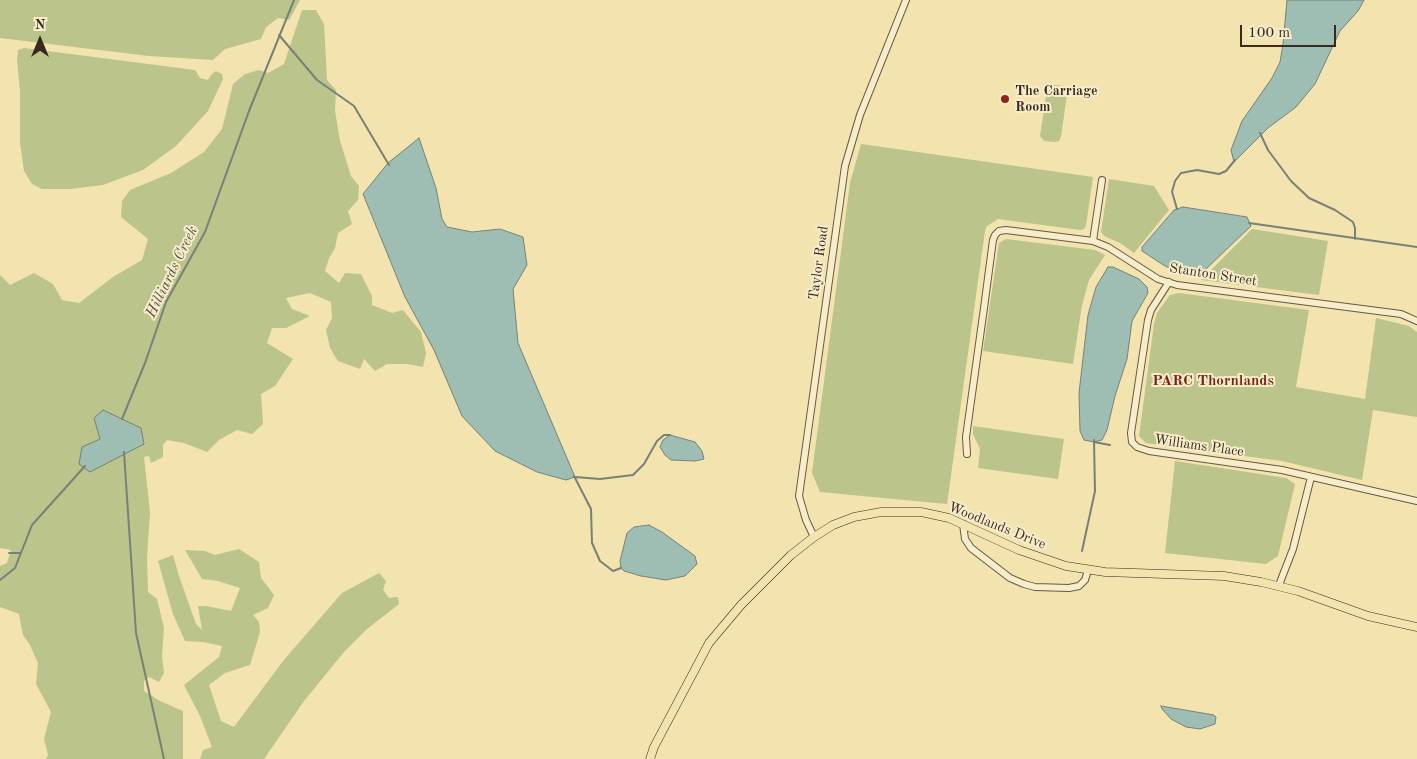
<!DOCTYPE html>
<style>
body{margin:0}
#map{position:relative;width:1417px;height:759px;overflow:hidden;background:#f3e3af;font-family:"Old Standard TT",serif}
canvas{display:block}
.north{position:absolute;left:15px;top:15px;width:50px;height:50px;-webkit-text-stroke:4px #f7edcb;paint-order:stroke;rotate:0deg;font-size:14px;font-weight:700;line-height:20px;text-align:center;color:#3a291e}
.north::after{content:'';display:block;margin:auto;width:18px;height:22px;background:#3a291e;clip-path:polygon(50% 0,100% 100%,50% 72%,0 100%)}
.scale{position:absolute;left:1240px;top:25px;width:96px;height:22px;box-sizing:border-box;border:2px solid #3a291e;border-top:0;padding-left:6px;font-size:15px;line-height:18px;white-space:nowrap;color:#3a291e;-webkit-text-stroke:4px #f7edcb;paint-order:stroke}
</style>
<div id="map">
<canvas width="1417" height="759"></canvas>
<div class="north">N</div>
<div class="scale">100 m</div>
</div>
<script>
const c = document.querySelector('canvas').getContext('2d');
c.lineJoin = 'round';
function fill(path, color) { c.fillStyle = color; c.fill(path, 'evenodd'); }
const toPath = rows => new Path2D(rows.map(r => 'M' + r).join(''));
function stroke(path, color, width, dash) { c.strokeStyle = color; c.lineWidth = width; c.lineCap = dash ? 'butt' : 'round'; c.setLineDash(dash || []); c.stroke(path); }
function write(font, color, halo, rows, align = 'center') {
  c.font = font + ' "Old Standard TT",serif'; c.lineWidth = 4; c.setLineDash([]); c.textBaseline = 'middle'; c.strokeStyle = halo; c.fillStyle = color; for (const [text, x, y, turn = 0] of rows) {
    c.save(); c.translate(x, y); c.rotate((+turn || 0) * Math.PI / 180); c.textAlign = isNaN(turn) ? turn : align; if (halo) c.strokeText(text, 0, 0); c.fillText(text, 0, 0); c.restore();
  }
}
fill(toPath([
 [0,0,300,0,289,20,278,18,266,27,261,39,225,49,213,60,149,56,0,38],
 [302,10,316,10,324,24,327,80,336,90,335,111,340,141,351,176,359,186,358,200,348,211,352,224,338,233,335,248,329,258,325,271,339,283,345,273,361,274,372,296,372,305,392,313,403,310,421,332,426,353,423,367,407,364,387,364,375,371,364,359,360,369,338,361,330,348,326,330,332,318,331,302,310,293,286,298,292,309,310,316,286,328,272,328,267,343,293,359,275,386,261,394,263,424,252,434,237,430,219,440,207,452,184,443,167,440,163,445,163,457,151,463,149,456,144,457,150,512,147,557,148,592,157,599,164,628,162,656,164,673,159,682,149,677,144,681,144,691,160,701,183,711,183,759,46,759,48,755,44,739,51,712,36,684,38,663,30,645,23,635,19,614,0,607,0,566,7,563,11,550,0,548,0,275,10,285,34,273,53,284,62,300,79,303,113,277,142,260,148,239,121,217,122,201,130,190,171,173,204,152,222,129,233,84,245,74,259,70,268,73,284,64],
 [24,48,195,70,200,78,208,80,211,75,216,71,222,74,223,79,208,111,176,146,143,170,103,185,70,189,42,189,32,184,24,171,20,143,20,91,17,60,18,50],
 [1054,85,1064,86,1067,89,1067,94,1061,137,1059,141,1055,142,1044,141,1040,136,1047,89],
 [861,144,1093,177,1086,225,1084,229,1080,230,998,219,987,226,985,231,947,504,820,492,812,473,850,183],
 [1109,179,1154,186,1169,210,1134,253,1120,243,1104,236,1101,232],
 [1252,229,1328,241,1319,295,1201,280],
 [1006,239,1095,250,1105,255,1089,280,1082,305,1073,364,983,351,999,243],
 [1179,293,1309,310,1296,387,1365,399,1376,318,1409,326,1417,332,1417,417,1373,410,1362,480,1282,461,1146,443,1139,436,1154,324,1157,313,1170,295],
 [973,426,1064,439,1058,479,978,468,980,449,973,434],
 [1175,461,1286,478,1295,484,1278,556,1266,564,1165,553],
 [239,549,259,562,261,578,274,595,268,608,253,615,259,622,260,632,250,665,225,673,209,685,221,721,234,727,283,661,342,593,379,573,386,581,383,590,389,598,398,597,399,604,367,629,344,652,304,701,264,759,200,759,203,750,212,747,200,716,184,685,219,657,222,646,203,642,185,641,173,614,158,561,173,555,179,576,196,624,202,630,198,606,206,606,231,611,240,588,218,581,202,579,185,550,205,551,215,555]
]), '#bac48b');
const water = toPath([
 [1287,0,1364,0,1358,11,1340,31,1315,84,1296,107,1268,128,1234,162,1231,150,1242,121,1272,78,1280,62,1283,44,1287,0],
 [419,138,436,188,442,219,447,227,472,232,500,229,523,237,527,265,513,289,518,343,575,477,566,480,537,472,495,451,462,416,434,350,405,297,363,194,388,163,419,138],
 [1183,207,1247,217,1251,226,1206,269,1195,273,1176,271,1165,266,1142,251,1142,247,1174,210,1183,207],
 [1108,267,1113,267,1139,279,1147,287,1148,293,1132,321,1127,359,1115,396,1107,430,1102,440,1094,442,1084,440,1080,431,1079,393,1088,315,1096,287,1108,267],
 [103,410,141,428,144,444,90,472,79,464,82,447,100,439,94,418,103,410],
 [670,435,695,442,702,451,704,459,695,461,671,460,665,455,660,447,663,440,670,435],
 [649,525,662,532,695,556,697,564,685,576,666,580,641,576,624,571,621,568,620,561,627,533,634,527,649,525],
 [1161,706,1214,715,1216,717,1215,724,1200,729,1186,727,1171,719,1162,709,1161,706]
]);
fill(water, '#9ebdb3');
stroke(water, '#768277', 1);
stroke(toPath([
 [279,35,317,80,354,106,389,165],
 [1260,133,1268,150,1291,181,1309,198,1335,210,1353,222,1355,228,1355,239],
 [1177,209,1172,192,1175,181,1181,173,1197,170,1219,174,1226,171,1235,160],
 [1249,223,1417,247],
 [122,419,145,363,166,302,205,232,249,111,294,0],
 [1094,442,1110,445],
 [124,452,136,633,164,759],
 [574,476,591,509,592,543,600,561,613,571,621,568],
 [575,477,600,479,633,475,644,464,657,441,664,435,670,435],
 [1082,551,1095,491,1094,440],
 [9,553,21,553],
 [0,580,15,568,32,525,85,466]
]), '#768277', 2);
const minor = toPath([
 [1093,241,1102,180],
 [1169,282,1151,310,1148,320,1131,433,1132,442,1137,447,1149,451,1282,470,1417,501],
 [967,454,966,437,984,308,993,240,995,235,999,231,1006,230,1093,241,1108,247,1158,279,1177,285,1401,314,1417,321],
 [963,524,965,539,971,548,1010,578,1024,584,1035,587,1069,588,1079,586,1085,580,1088,570],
 [814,537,806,520,799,496,845,166,860,115,906,0],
 [1279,585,1293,549,1311,477]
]);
const major = toPath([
 [650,759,654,747,709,643,741,605,791,555,814,537,833,525,854,517,881,512,921,512,949,518,1019,550,1066,566,1105,572,1224,576,1261,582,1298,591,1368,616,1417,627]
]);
stroke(minor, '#685842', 8);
stroke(major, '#3a291e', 9);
stroke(minor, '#f7edcb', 6);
stroke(major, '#f3e3af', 8);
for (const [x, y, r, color] of [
 [1005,99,5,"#8f2418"]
]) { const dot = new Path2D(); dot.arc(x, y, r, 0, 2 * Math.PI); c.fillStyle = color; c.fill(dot); stroke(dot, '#f7edcb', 2); }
write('bold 14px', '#3a291e', '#f7edcb', [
 ["The Carriage",1015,91],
 ["Room",1015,107]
], 'left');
write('14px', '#3a291e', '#f7edcb', [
 ["Taylor Road",819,263,-82],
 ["Stanton Street",1213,275,9],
 ["Williams Place",1199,446,8],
 ["Woodlands Drive",997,526,22]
]);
write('italic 15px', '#534e43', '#f7edcb', [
 ["Hilliards Creek",172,272,-64]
]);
write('bold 15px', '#7a1f14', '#f7edcb', [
 ["PARC Thornlands",1213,381]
]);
</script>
